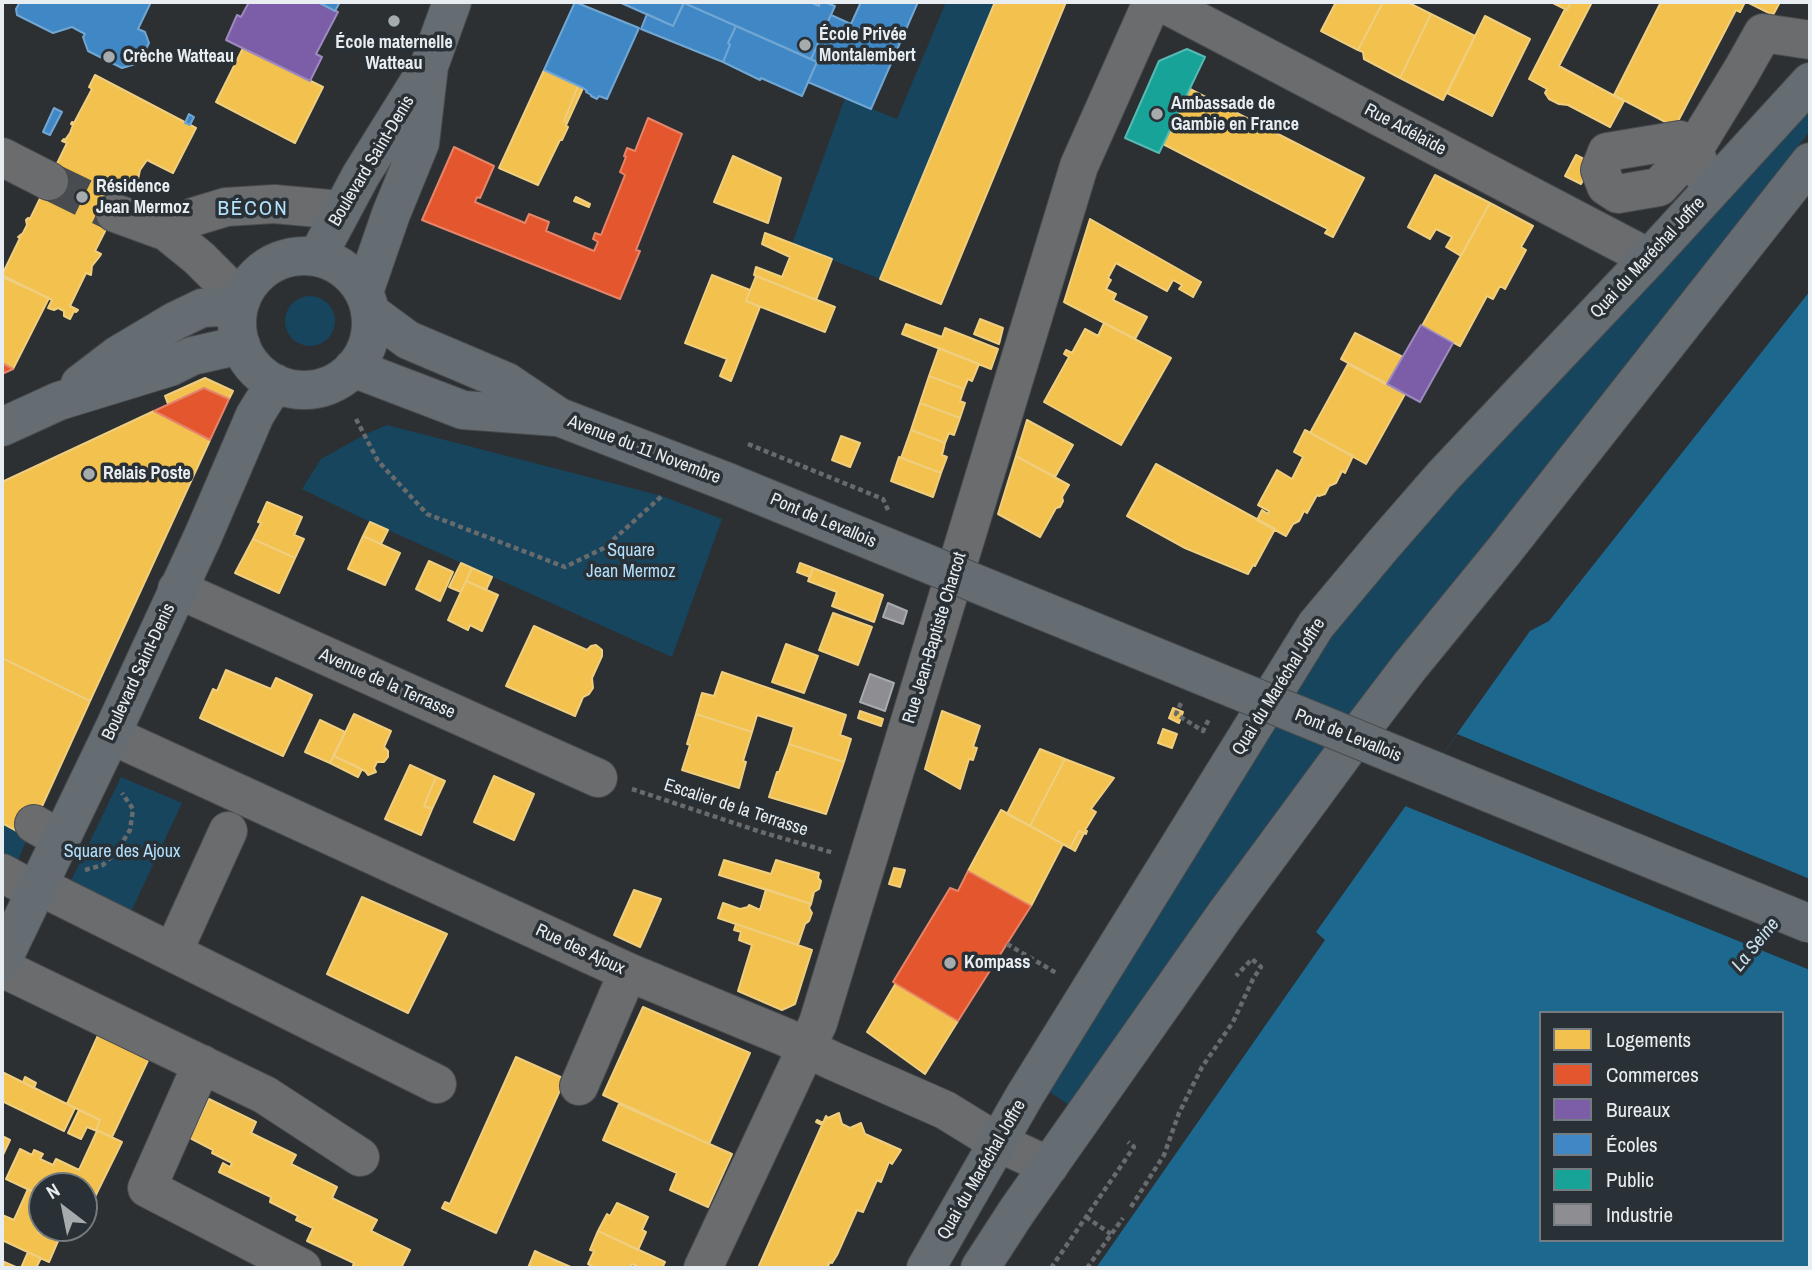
<!DOCTYPE html>
<meta charset="utf-8">
<style>
body{margin:0}
#map{position:relative;width:1812px;height:1270px;overflow:hidden;background:#2c3033;font-family:"Archivo Narrow",sans-serif}
canvas{display:block}
.frame{position:absolute;inset:0;border:4px solid #e8edf1;pointer-events:none}
.legend{position:absolute;left:1539px;top:1011px;width:245px;height:231px;box-sizing:border-box;background:#293136;border:2px solid #757c81;margin:0;padding:9px 12px;list-style:none;font-size:21px;color:#e8edf1}
.legend li{display:flex;align-items:center;gap:14px;height:35px}
.legend b{width:35px;border:2px solid #757c81}
.north{position:absolute;left:28px;top:1172px;width:70px;height:70px;box-sizing:border-box;background:#293136;border:2px solid #757c81;border-radius:50%;rotate:328deg;font-size:19px;font-weight:700;line-height:28px;text-align:center;color:#e8edf1}
.north::after{content:'';display:block;margin:auto;width:24px;height:32px;background:#a6abae;clip-path:polygon(50% 0,100% 100%,50% 72%,0 100%)}
</style>
<div id="map">
<canvas width="1812" height="1270"></canvas>
<div class="frame"></div>
<ul class="legend">
<li><b style="height:19px;background:#f2c14e"></b>Logements</li>
<li><b style="height:19px;background:#e4572e"></b>Commerces</li>
<li><b style="height:19px;background:#7b5ea7"></b>Bureaux</li>
<li><b style="height:19px;background:#3f88c5"></b>Écoles</li>
<li><b style="height:19px;background:#17a398"></b>Public</li>
<li><b style="height:19px;background:#8d8d92"></b>Industrie</li>
</ul>
<div class="north">N</div>
</div>
<script>
const c = document.querySelector('canvas').getContext('2d');
c.lineJoin = 'round';
function fill(path, color) { c.fillStyle = color; c.fill(path, 'evenodd'); }
const toPath = rows => new Path2D(rows.map(r => 'M' + r).join(''));
function stroke(path, color, width, dash) { c.strokeStyle = color; c.lineWidth = width; c.lineCap = dash ? 'butt' : 'round'; c.setLineDash(dash || []); c.stroke(path); }
function write(font, color, halo, rows, align = 'center') {
  c.font = font + ' "Archivo Narrow",sans-serif'; c.lineWidth = 7; c.setLineDash([]); c.textBaseline = 'middle'; c.strokeStyle = halo; c.fillStyle = color; for (const [text, x, y, turn = 0] of rows) {
    c.save(); c.translate(x, y); c.rotate((+turn || 0) * Math.PI / 180); c.textAlign = isNaN(turn) ? turn : align; if (halo) c.strokeText(text, 0, 0); c.fillText(text, 0, 0); c.restore();
  }
}
fill(toPath([
 [946,2,995,2,880,279,792,244,845,98,897,119],
 [1810,102,1810,131,1409,640,1069,1105,1047,1090,1330,634,1398,551],
 '285 321a25 25 0 1 1 50 0a25 25 0 1 1-50 0Z',
 [387,425,662,496,722,519,672,657,370,522,302,489,321,459,364,435],
 [121,777,182,803,129,916,69,885],
 [2,823,28,837,16,865,2,857]
]), '#17455d');
fill(toPath([
 [1810,291,1810,1268,1096,1268,1325,940,1316,932,1530,631,1549,621],
 [1541,1013,1782,1013,1782,1240,1541,1240]
]), '#1d688f');
fill(toPath([
 [1457,734,1810,879,1810,970,1405,806]
]), '#2c3033');
const homes = toPath([
 [995,2,1066,2,941,304,880,279,995,2],
 [1336,2,1383,2,1358,50,1321,31,1336,2],
 [1383,2,1407,2,1431,14,1400,78,1364,59,1363,52,1358,50,1383,2],
 [1551,2,1571,2,1567,10,1551,2],
 [1571,2,1592,2,1559,66,1624,101,1610,127,1568,105,1559,104,1549,99,1545,93,1547,89,1529,79,1565,9,1567,10,1571,2],
 [1661,2,1745,2,1740,12,1736,10,1675,127,1614,95,1661,2],
 [1747,2,1780,2,1773,15,1747,2],
 [1431,14,1475,36,1443,100,1400,78,1431,14],
 [1485,16,1530,39,1492,116,1447,93,1485,16],
 [243,48,323,87,295,143,216,102,243,48],
 [544,70,578,86,564,121,567,123,566,126,568,127,562,140,560,140,538,185,499,168,544,70],
 [95,75,196,128,173,173,147,160,140,170,138,179,133,176,95,251,101,254,100,256,92,266,91,275,86,273,70,306,78,310,76,312,74,311,70,319,64,316,64,311,58,308,54,310,48,308,52,300,2,275,20,238,18,237,23,233,27,225,26,220,28,218,30,219,67,143,62,141,64,139,65,140,70,133,73,125,71,124,72,122,74,123,92,89,89,87,95,75],
 [578,86,583,88,567,123,564,121,578,86],
 [1190,89,1364,178,1333,237,1325,233,1328,229,1163,144,1190,89],
 [1576,155,1592,163,1581,184,1565,176,1576,155],
 [733,156,781,178,768,223,714,202,733,156],
 [1435,175,1490,203,1461,256,1446,247,1452,237,1436,229,1430,239,1408,227,1435,175],
 [576,197,590,204,589,207,574,201,576,197],
 [1490,203,1533,226,1521,247,1526,250,1505,289,1500,286,1493,299,1487,296,1460,346,1422,326,1490,203],
 [1090,219,1201,282,1193,297,1179,289,1182,285,1173,280,1167,291,1116,263,1108,278,1111,280,1106,289,1116,294,1113,300,1147,317,1135,339,1064,302,1090,219],
 [765,233,832,259,816,300,754,275,756,267,782,277,790,257,762,244,765,233],
 [712,275,750,290,746,301,760,307,731,381,720,376,727,359,685,343,712,275],
 [756,276,835,307,825,332,746,301,756,276],
 [2,277,49,298,13,369,2,363,2,277],
 [980,319,1003,328,999,344,974,334,980,319],
 [1104,323,1171,358,1121,445,1044,402,1069,357,1064,354,1066,350,1072,353,1085,329,1098,336,1104,323],
 [906,324,942,337,945,328,998,349,991,369,902,334,906,324],
 [1355,333,1403,357,1387,384,1341,359,1355,333],
 [939,348,979,364,972,381,968,379,964,389,929,376,939,348],
 [1348,364,1405,394,1366,464,1310,433,1348,364],
 [929,376,964,389,960,401,965,403,960,418,920,403,929,376],
 [205,378,233,391,229,399,204,388,168,404,165,396,205,378],
 [920,403,960,418,954,435,949,433,945,443,911,430,920,403],
 [154,411,210,440,90,701,2,658,2,482,154,411],
 [1027,420,1073,445,1055,477,1016,456,1027,420],
 [911,430,945,443,942,455,947,457,941,473,901,458,911,430],
 [1305,430,1353,456,1345,473,1342,471,1336,483,1329,486,1325,494,1319,496,1317,495,1307,513,1304,511,1299,521,1293,524,1286,536,1257,520,1262,510,1268,514,1269,511,1258,505,1277,470,1292,479,1303,457,1294,452,1305,430],
 [841,436,860,443,850,467,832,460,841,436],
 [1016,456,1069,485,1062,497,1063,501,1060,507,1056,508,1040,537,998,514,1016,456],
 [899,457,941,473,933,497,891,481,899,457],
 [1156,464,1275,529,1255,566,1253,565,1248,574,1185,548,1127,516,1156,464],
 [267,502,302,517,294,535,304,539,295,558,253,539,261,523,258,522,267,502],
 [370,522,388,530,381,544,363,536,370,522],
 [363,536,400,553,385,585,348,569,363,536],
 [253,539,295,558,279,593,235,573,253,539],
 [429,561,453,572,440,601,416,589,429,561],
 [461,563,472,568,461,592,449,587,461,563],
 [800,563,813,568,810,577,797,572,800,563],
 [472,568,492,577,486,590,466,581,472,568],
 [813,568,883,595,874,622,832,606,837,592,808,581,813,568],
 [466,581,498,595,482,631,470,625,468,630,448,620,466,581],
 [833,613,872,627,858,665,819,650,833,613],
 [534,626,587,650,591,646,596,645,602,650,602,656,592,678,593,688,589,694,583,697,575,716,506,686,534,626],
 [786,644,818,656,804,693,772,682,786,644],
 [2,658,90,701,28,837,2,823,2,658],
 [226,670,271,689,276,678,312,695,283,756,200,718,213,689,217,691,226,670],
 [722,672,846,715,840,735,851,739,844,762,789,744,794,727,757,715,752,732,696,714,702,693,714,696,722,672],
 [1173,708,1183,712,1179,723,1169,718,1173,708],
 [860,711,883,719,881,726,858,718,860,711],
 [942,711,980,726,973,747,977,748,973,760,969,759,960,789,925,769,942,711],
 [354,714,391,731,384,747,388,751,388,757,384,762,377,762,374,768,376,772,368,775,365,771,334,756,354,714],
 [696,714,752,732,743,761,746,762,739,788,682,770,690,745,687,744,696,714],
 [320,720,345,732,330,763,305,752,320,720],
 [1163,729,1177,734,1172,748,1158,743,1163,729],
 [789,744,844,762,826,814,769,797,777,772,779,772,789,744],
 [1040,749,1065,759,1030,826,1007,814,1040,749],
 [334,756,362,769,358,777,330,763,334,756],
 [1065,759,1114,778,1091,809,1096,812,1085,830,1087,831,1086,834,1079,831,1070,848,1030,826,1065,759],
 [410,765,436,777,424,806,432,809,421,835,385,819,410,765],
 [494,776,534,794,514,840,474,822,494,776],
 [436,777,445,781,432,809,424,806,436,777],
 [1001,810,1063,844,1031,906,968,871,1001,810],
 [1079,831,1084,833,1075,851,1070,848,1079,831],
 [724,860,771,874,776,860,819,873,818,878,821,881,819,889,814,892,811,904,719,875,724,860],
 [894,868,905,870,900,887,889,884,894,868],
 [766,889,811,904,809,908,812,913,809,921,805,924,798,945,718,918,723,903,740,909,748,907,749,905,760,910,766,889],
 [634,890,661,899,640,947,614,935,634,890],
 [362,897,447,934,408,1013,327,974,362,897],
 [736,924,812,950,795,1004,782,1010,738,991,752,945,739,940,741,932,734,930,736,924],
 [896,983,958,1021,925,1074,867,1032,896,983],
 [643,1007,750,1053,709,1144,603,1095,643,1007],
 [100,1031,151,1054,112,1137,96,1130,100,1120,67,1104,100,1031],
 [516,1057,565,1079,496,1233,442,1208,445,1202,450,1204,516,1057],
 [2,1072,75,1108,64,1131,2,1101,2,1072],
 [25,1077,36,1083,34,1088,23,1082,25,1077],
 [209,1099,256,1122,251,1133,296,1155,291,1164,337,1187,332,1198,377,1220,371,1231,410,1250,401,1268,352,1268,354,1263,307,1241,313,1228,296,1220,298,1216,270,1202,271,1197,219,1172,223,1163,230,1167,232,1163,212,1153,213,1150,190,1138,209,1099],
 [619,1104,732,1154,708,1207,670,1190,677,1173,603,1140,619,1104],
 [79,1110,100,1120,96,1130,122,1142,85,1217,84,1186,42,1186,42,1196,6,1179,20,1149,32,1155,34,1150,43,1154,40,1159,53,1165,56,1159,79,1170,97,1131,87,1127,81,1139,68,1133,79,1110],
 [839,1113,842,1124,850,1128,861,1123,865,1134,901,1150,892,1164,889,1162,881,1182,877,1180,863,1212,857,1210,837,1255,832,1263,830,1262,827,1268,758,1268,822,1125,816,1122,817,1120,823,1123,826,1116,828,1118,839,1113],
 [2,1136,10,1140,2,1157,2,1136],
 [28,1189,42,1196,42,1222,38,1232,58,1241,49,1262,2,1240,2,1215,14,1220,28,1189],
 [617,1203,648,1217,642,1230,646,1232,638,1250,598,1231,607,1214,610,1216,617,1203],
 [598,1231,665,1262,662,1268,640,1268,632,1264,630,1268,625,1267,624,1268,596,1268,588,1264,594,1251,590,1250,598,1231],
 [535,1251,541,1254,573,1268,528,1268,535,1251],
 [28,1252,41,1258,36,1268,21,1268,28,1252],
 [2,1261,18,1268,2,1268,2,1261]
]);
fill(homes, '#f2c14e');
stroke(homes, '#efce7f', 2);
const shops = toPath([
 [648,118,682,134,636,250,640,251,620,299,422,220,454,147,494,166,480,198,477,197,475,202,525,223,529,214,549,222,546,231,594,251,598,242,593,239,595,233,601,235,625,175,620,172,626,157,624,156,627,148,635,151,648,118],
 [2,363,13,369,2,374,2,363],
 [204,388,229,399,210,440,154,411,204,388],
 [968,871,1031,906,958,1021,893,982,950,888,958,891,968,871]
]);
fill(shops, '#e4572e');
stroke(shops, '#e58468', 2);
const offices = toPath([
 [249,2,318,2,338,12,316,54,322,57,310,81,226,40,237,15,241,17,249,2],
 [1421,325,1453,343,1420,402,1387,384,1421,325]
]);
fill(offices, '#7b5ea7');
stroke(offices, '#9c89bd', 2);
const schools = toPath([
 [20,2,151,2,138,29,145,32,149,43,139,63,122,68,88,51,83,37,85,34,72,27,53,33,17,15,16,9,20,2],
 [318,2,340,2,335,11,318,2],
 [575,2,639,28,607,99,599,96,597,99,591,96,591,95,586,92,587,91,583,88,544,70,575,2],
 [619,2,684,2,673,26,619,2],
 [684,2,810,2,819,6,820,2,824,2,835,6,811,59,684,3,684,2],
 [861,2,918,2,871,109,808,82,817,62,811,59,831,15,851,24,861,2],
 [684,3,736,26,728,43,730,45,723,62,641,29,647,14,673,26,684,3],
 [736,26,817,62,802,96,761,78,760,80,723,62,730,45,728,43,736,26],
 [54,108,62,112,50,135,43,132,54,108],
 [189,114,194,117,190,125,185,123,189,114]
]);
fill(schools, '#3f88c5');
stroke(schools, '#72a6d2', 2);
const public = toPath([
 [1187,49,1205,57,1159,153,1125,138,1159,61,1187,49]
]);
fill(public, '#17a398');
stroke(public, '#56b9b3', 2);
const industry = toPath([
 [888,603,907,611,903,624,883,617,888,603],
 [870,674,894,683,885,711,860,702,870,674]
]);
fill(industry, '#8d8d92');
stroke(industry, '#a8aaae', 2);
stroke(toPath([
 [49,181,115,213]
]), '#484c50', 38, [38, 19]);
const minor = toPath([
 [1161,2,1649,258],
 [1680,140,1694,149,1659,187,1618,194,1606,186,1600,170,1607,152,1680,140],
 [2,157,49,181],
 [1702,173,1694,149,1741,72,1763,33,1810,40],
 [115,213,167,232,199,258,241,300],
 [167,232,193,217,226,207,274,204,341,210],
 [177,589,598,778],
 [111,735,628,972,785,1037,831,1060,945,1110,997,1142,1049,1166],
 [34,824,61,839],
 [2,873,35,891],
 [37,885,437,1084],
 [173,952,228,831],
 [2,968,265,1095,360,1157],
 [202,1064,147,1188,302,1268],
 [579,1086,628,972],
 [703,1268,818,1023,1079,166,1152,2]
]);
const major = toPath([
 '237 323a67 67 0 1 1 134 0a67 67 0 1 1-134 0Z',
 [317,257,361,175,422,77],
 [364,292,391,214,420,143,429,66,452,2],
 [370,312,408,340,507,382,559,417,730,483],
 [353,368,463,410,556,417],
 [80,384,118,355,175,321,202,308,239,306],
 [2,427,59,401,170,367,192,356,241,345],
 [2,961,111,735,203,536,255,415,275,383],
 [926,1268,1025,1095,1316,625,1383,545,1444,475,1649,258,1810,82],
 [980,1268,1017,1211,1225,915,1353,741,1410,666,1503,552,1810,162]
]);
stroke(minor, '#484b4e', 40);
stroke(major, '#484b4e', 40);
stroke(toPath([
 [356,419,378,461,427,514,565,567,604,548,663,495],
 [748,444,883,499,888,510],
 [1181,703,1176,714,1203,731,1210,717],
 [632,789,761,832,834,853],
 [85,870,103,865,117,851,130,830,133,809,122,793],
 [1007,944,1058,974],
 [1131,1207,1164,1155,1179,1113,1202,1067,1233,1022,1253,979,1261,967,1252,959,1236,976],
 [1086,1217,1111,1234],
 [1051,1268,1134,1147,1128,1142],
 [1087,1268,1123,1218]
]), '#686b6d', 4.5, [5, 3.5]);
stroke(minor, '#6a6c6e', 38);
stroke(major, '#666d72', 38);
const majorBridge = toPath([
 [730,483,1810,924]
]);
stroke(majorBridge, '#484b4e', 40, []);
stroke(majorBridge, '#666d72', 38);
for (const [x, y, r, color] of [
 [394,21,7,"#a6abae"],
 [805,45,7,"#a6abae"],
 [109,57,7,"#a6abae"],
 [1157,114,7,"#a6abae"],
 [82,197,7,"#a6abae"],
 [89,474,7,"#a6abae"],
 [950,963,7,"#a6abae"]
]) { const dot = new Path2D(); dot.arc(x, y, r, 0, 2 * Math.PI); c.fillStyle = color; c.fill(dot); stroke(dot, '#293136', 2.5); }
write('bold 18px', '#e8edf1', '#293136', [
 ["École Privée",819,35],
 ["Montalembert",819,56],
 ["École maternelle",394,43,"center"],
 ["Watteau",394,64,"center"],
 ["Crèche Watteau",123,57],
 ["Ambassade de",1171,104],
 ["Gambie en France",1171,125],
 ["Résidence",96,187],
 ["Jean Mermoz",96,208],
 ["Relais Poste",103,474],
 ["Kompass",964,963]
], 'left');
write('18px', '#e8edf1', '#293136', [
 ["Rue Adélaïde",1405,130,28],
 ["Boulevard Saint-Denis",372,161,-59],
 ["Quai du Maréchal Joffre",1648,258,-47],
 ["Avenue du 11 Novembre",644,450,21],
 ["Pont de Levallois",823,521,23],
 ["Rue Jean-Baptiste Charcot",935,638,-73],
 ["Boulevard Saint-Denis",139,672,-65],
 ["Avenue de la Terrasse",387,684,24],
 ["Quai du Maréchal Joffre",1279,687,-58],
 ["Pont de Levallois",1348,736,22],
 ["Escalier de la Terrasse",736,808,18],
 ["Rue des Ajoux",580,950,25],
 ["Quai du Maréchal Joffre",982,1170,-60]
]);
write('18px', '#b2dffc', '#293136', [
 ["Square",631,551],
 ["Jean Mermoz",631,572],
 ["Square des Ajoux",122,852]
]);
write('italic 19px', '#cae0ee', '#293136', [
 ["La Seine",1756,945,-51]
]);
c.letterSpacing = '2px';
write('21px', '#b4e0fc', '#293136', [
 ["BÉCON",253,209]
]);
c.letterSpacing = '0px';
</script>
